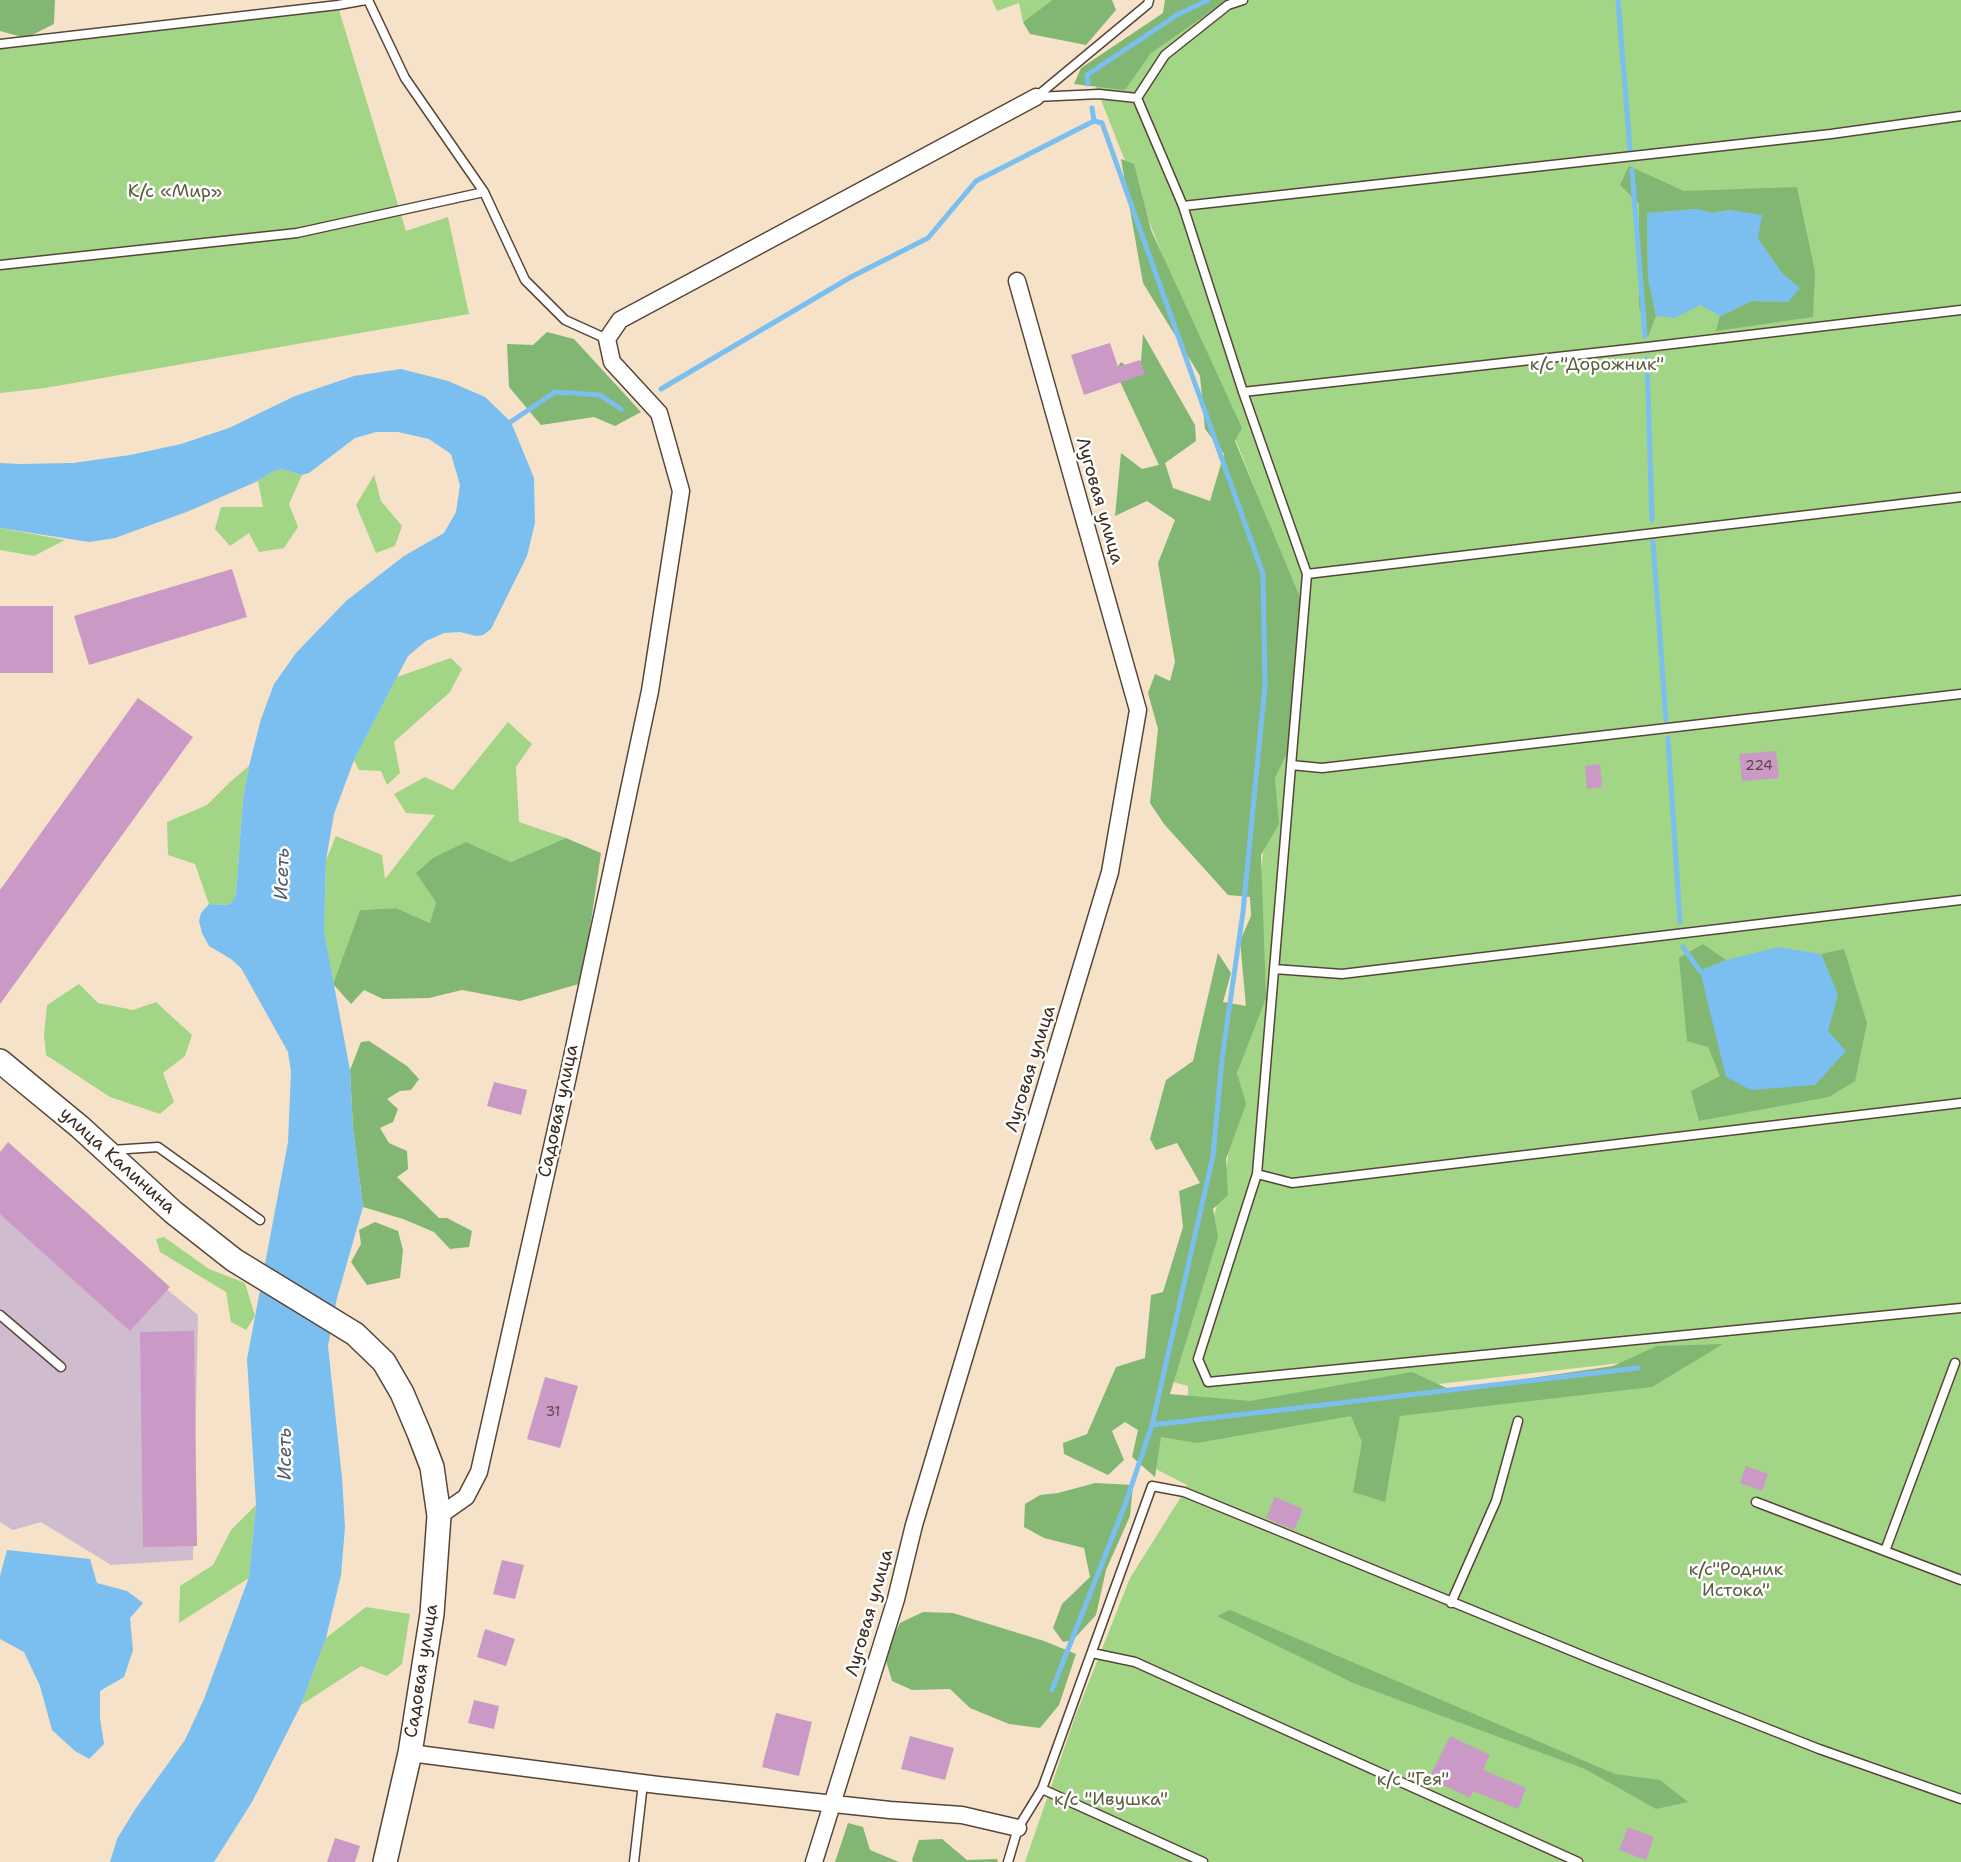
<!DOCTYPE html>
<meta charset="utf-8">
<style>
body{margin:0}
canvas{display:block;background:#f5e2c8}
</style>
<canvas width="1961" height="1862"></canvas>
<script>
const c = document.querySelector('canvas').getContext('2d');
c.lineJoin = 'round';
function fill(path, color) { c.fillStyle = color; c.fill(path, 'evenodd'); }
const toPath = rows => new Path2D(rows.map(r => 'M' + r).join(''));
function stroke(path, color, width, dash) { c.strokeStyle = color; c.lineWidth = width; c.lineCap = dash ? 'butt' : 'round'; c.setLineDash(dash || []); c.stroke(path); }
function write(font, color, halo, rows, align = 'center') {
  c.font = font + ' "Shantell Sans",sans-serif'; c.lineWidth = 5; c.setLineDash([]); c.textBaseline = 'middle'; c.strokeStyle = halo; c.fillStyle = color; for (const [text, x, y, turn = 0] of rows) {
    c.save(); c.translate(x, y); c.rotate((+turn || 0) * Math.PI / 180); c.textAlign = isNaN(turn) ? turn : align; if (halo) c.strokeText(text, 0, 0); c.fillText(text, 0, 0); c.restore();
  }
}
fill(toPath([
 [0,1152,198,1315,193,1560,111,1565,41,1522,13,1530,0,1522]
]), '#cfbdcf');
fill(toPath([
 [336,0,406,231,448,217,469,314,45,388,0,393,0,39],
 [992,0,1052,0,1023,22,1019,3,997,11],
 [1170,0,1961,0,1961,1862,1025,1862,1075,1717,1130,1578,1184,1492,1187,1485,1152,1467,1159,1432,1650,1371,1672,1357,1188,1413,1188,1386,1173,1382,1227,1164,1294,587,1093,80,1199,10],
 [281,469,302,475,289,504,298,527,284,548,259,552,249,533,230,546,215,529,221,507,263,507,258,481,272,472],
 [374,475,381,501,402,526,395,546,376,553,356,505],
 [0,528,65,540,34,556,0,550],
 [451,658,462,669,450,692,394,742,400,773,387,785,381,771,359,770,354,760,397,677],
 [508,722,532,744,516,767,519,822,566,838,511,862,466,842,436,902,430,923,396,908,360,910,333,984,324,932,326,860,336,836,382,855,385,879,435,815,406,813,394,794,425,777,453,790],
 [249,766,243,799,236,894,233,901,228,905,209,904,195,864,168,855,167,822,207,805,230,782],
 [79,984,98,1003,133,1010,156,1002,192,1035,185,1056,163,1073,174,1102,160,1114,110,1097,46,1055,44,1035,47,1005],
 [164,1237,209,1269,245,1283,255,1316,246,1330,231,1322,226,1292,160,1252,156,1239],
 [256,1505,249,1578,179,1623,180,1586,213,1565,231,1530],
 [366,1607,410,1614,402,1664,387,1676,361,1666,301,1705,326,1638]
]), '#a2d686');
fill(toPath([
 [0,0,55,0,54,24,26,38,0,31],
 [1052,0,1112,0,1116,10,1086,45,1030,34,1023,22],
 [1165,0,1238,0,1210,12,1151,53,1125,90,1074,84,1081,68,1163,13],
 [1121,159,1134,164,1151,230,1242,428,1235,441,1301,600,1288,751,1275,778,1279,824,1261,855,1266,998,1237,1073,1246,1104,1226,1159,1228,1195,1213,1209,1218,1237,1170,1394,1250,1401,1412,1372,1451,1390,1613,1366,1657,1346,1723,1344,1652,1387,1400,1416,1385,1502,1353,1492,1362,1442,1351,1416,1197,1443,1161,1437,1155,1477,1132,1457,1138,1430,1125,1422,1112,1431,1124,1460,1108,1475,1064,1454,1063,1443,1087,1434,1116,1367,1145,1358,1151,1295,1163,1292,1183,1227,1179,1191,1200,1183,1177,1143,1156,1150,1150,1139,1166,1080,1193,1061,1218,953,1231,973,1223,1002,1246,1006,1240,941,1251,916,1250,897,1228,895,1164,824,1150,803,1158,729,1148,693,1155,674,1170,681,1175,662,1158,563,1175,520,1147,501,1115,516,1121,453,1142,469,1159,465,1115,371,1121,362,1140,376,1143,334,1195,425,1196,441,1165,463,1173,488,1210,501,1224,454,1205,429,1200,376,1143,283],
 [1629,166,1684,191,1797,187,1815,272,1813,317,1716,331,1720,316,1752,301,1788,302,1799,288,1782,273,1758,239,1730,210,1713,213,1697,209,1647,213,1648,277,1656,316,1648,337,1639,306,1639,204,1620,185],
 [547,332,574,339,641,412,615,426,594,417,541,425,509,387,507,344,533,345],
 [566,838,601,853,582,983,520,1001,462,990,429,998,383,999,364,990,351,1004,333,984,360,910,396,908,430,923,436,902,416,873,433,858,466,842,511,862],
 [1703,944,1726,960,1700,971,1845,1051,1827,1031,1838,995,1821,954,1844,949,1867,1023,1855,1081,1829,1097,1699,1121,1691,1091,1720,1076,1708,1047,1687,1041,1679,958],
 [369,1041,407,1066,419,1079,411,1090,400,1091,387,1099,398,1109,393,1122,380,1128,389,1143,407,1151,408,1169,397,1177,439,1218,447,1218,472,1231,469,1247,450,1249,434,1232,403,1219,363,1207,353,1129,350,1070,361,1042],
 [375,1222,398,1231,403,1250,400,1278,367,1285,351,1262,361,1244,359,1230],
 [1095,1483,1133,1485,1130,1516,1106,1570,1096,1615,1073,1640,1063,1642,1053,1628,1062,1604,1090,1577,1084,1548,1044,1538,1024,1527,1025,1504,1040,1495,1058,1493],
 [1230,1610,1615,1774,1660,1780,1688,1802,1656,1809,1585,1769,1353,1683,1217,1616],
 [923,1612,953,1613,1044,1641,1076,1654,1059,1705,1040,1728,1009,1724,970,1708,950,1689,912,1690,892,1681,884,1654,900,1623],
 [848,1823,863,1827,870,1850,899,1862,835,1862],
 [942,1839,967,1860,997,1859,998,1862,913,1862,912,1860,919,1840]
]), '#81b773');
fill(toPath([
 [1697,209,1713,213,1730,210,1762,215,1758,239,1782,273,1800,288,1788,302,1752,301,1720,316,1700,305,1675,318,1656,316,1648,277,1647,213],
 [401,369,448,381,485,397,511,422,534,478,535,523,527,556,491,629,483,635,476,636,460,632,444,633,426,641,408,656,354,760,334,814,326,860,324,932,350,1070,353,1129,363,1207,337,1298,328,1346,342,1478,345,1527,341,1575,326,1638,301,1705,252,1802,214,1862,110,1862,117,1839,136,1808,185,1740,204,1699,249,1577,256,1505,247,1359,288,1142,291,1072,288,1052,241,968,231,959,209,946,202,933,199,921,201,913,209,904,228,905,233,901,236,894,243,799,249,766,261,719,274,684,296,653,346,601,404,556,444,533,456,512,460,485,451,454,429,439,398,432,376,432,355,438,309,473,302,475,281,469,272,472,258,481,189,511,115,538,89,542,0,528,0,463,19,464,73,463,130,455,181,444,229,428,295,396,354,376],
 [1779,947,1821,954,1838,995,1828,1031,1846,1051,1815,1085,1751,1090,1726,1077,1700,971,1726,960],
 [7,1550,90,1559,97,1583,127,1591,143,1603,130,1618,133,1650,124,1677,100,1691,100,1718,104,1744,89,1759,75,1751,52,1730,40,1686,24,1652,0,1639,0,1576]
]), '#7abff0');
stroke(toPath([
 [1618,0,1630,150],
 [1088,84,1087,75,1177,15,1208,0],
 [1092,108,1094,121],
 [1632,170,1645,336],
 [1647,359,1652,520],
 [661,389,851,277,928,238,976,181,1094,121,1102,123,1263,574,1265,685,1243,912,1222,1059,1213,1156,1152,1425,1125,1505,1052,1690],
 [506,425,555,392,600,395,621,409],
 [1653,541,1666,720],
 [1668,738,1680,922],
 [1683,947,1700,971],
 [1152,1425,1638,1368]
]), '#7abff0', 5);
fill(toPath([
 [1110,343,1118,367,1140,360,1145,374,1084,395,1071,355],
 [232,569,247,617,89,665,74,616],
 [0,606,53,606,53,673,0,673],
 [138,698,193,737,0,1004,0,890],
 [1776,751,1779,778,1742,781,1739,754],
 [1600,764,1602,787,1587,789,1585,766],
 [494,1082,527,1090,521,1115,487,1106],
 [8,1142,170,1287,130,1331,0,1214,0,1152],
 [194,1331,197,1546,143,1547,140,1332],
 [545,1377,578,1386,560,1448,527,1439],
 [1746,1466,1768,1474,1762,1491,1740,1483],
 [1275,1497,1303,1509,1294,1530,1266,1518],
 [502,1560,524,1565,515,1599,493,1594],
 [485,1629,515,1639,506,1666,477,1657],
 [474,1700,499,1706,494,1729,468,1723],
 [776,1713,812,1722,799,1776,762,1767],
 [910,1736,954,1748,945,1780,901,1769],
 [1450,1736,1490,1755,1483,1770,1526,1788,1518,1809,1473,1791,1470,1798,1429,1778],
 [1628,1827,1654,1837,1646,1860,1619,1850],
 [335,1838,360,1846,355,1862,327,1862]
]), '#ca99c5');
const service = toPath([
 [368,0,405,78,484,192,525,280,565,320,607,339],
 [1149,0,1148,4,1036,97,1099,94,1137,98,1183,206,1243,392,1307,574,1257,1174,1198,1359,1208,1382,1961,1308],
 [0,44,338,5,366,0],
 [1137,98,1165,55,1228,5,1243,0],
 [1183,206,1831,134,1961,116],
 [0,265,297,233,484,192],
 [1243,392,1647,347,1961,310],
 [1307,574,1961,497],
 [1291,765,1322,768,1961,694],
 [1274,969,1342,974,1961,900],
 [112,1150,158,1147,260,1220],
 [1257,1174,1292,1183,1961,1103],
 [0,1315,61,1367],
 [1756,1502,1961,1580],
 [1885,1551,1955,1363],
 [1451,1603,1496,1501,1518,1421],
 [1092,1653,1135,1662,1578,1862],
 [1042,1789,1203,1862],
 [634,1862,643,1783],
 [1008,1862,1018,1828,1042,1789,1152,1486,1184,1492,1601,1663,1819,1749,1961,1799]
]);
const minor = toPath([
 [439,1516,466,1497,479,1472,568,1076,650,691,681,491,659,413,612,362,607,339,620,320,1036,97],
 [410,1753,658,1785,890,1810,962,1815,1018,1828],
 [814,1862,896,1599,914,1525,1110,872,1138,710,1017,281]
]);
const secondary = toPath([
 [0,1061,80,1127,173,1212,234,1260,355,1334,384,1362,402,1393,419,1433,432,1467,439,1516,432,1614,410,1753,385,1862]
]);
stroke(service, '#574638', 11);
stroke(minor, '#574638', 19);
stroke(secondary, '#574638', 26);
stroke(service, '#fff', 8);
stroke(minor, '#fff', 16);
stroke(secondary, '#fff', 23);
write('14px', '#5f4648', null, [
 ["224",1759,766],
 ["31",553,1412]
]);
write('18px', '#5a5e3d', '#fff', [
 ["К/с «Мир»",175,192],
 ["к/с \"Дорожник\"",1597,365],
 ["к/с\"Родник",1736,1570],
 ["Истока\"",1736,1591],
 ["к/с \"Гея\"",1413,1780],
 ["к/с \"Ивушка\"",1111,1800]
]);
write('18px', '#3b2a1e', '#fff', [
 ["Луговая улица",1099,501,74],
 ["Луговая улица",1031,1069,-73],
 ["Садовая улица",559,1111,-78],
 ["улица Калинина",117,1161,42],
 ["Луговая улица",870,1613,-74],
 ["Садовая улица",422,1671,-81]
]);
write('italic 19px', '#515e68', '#fff', [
 ["Исеть",283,874,-88],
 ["Исеть",286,1454,-90]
]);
</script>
